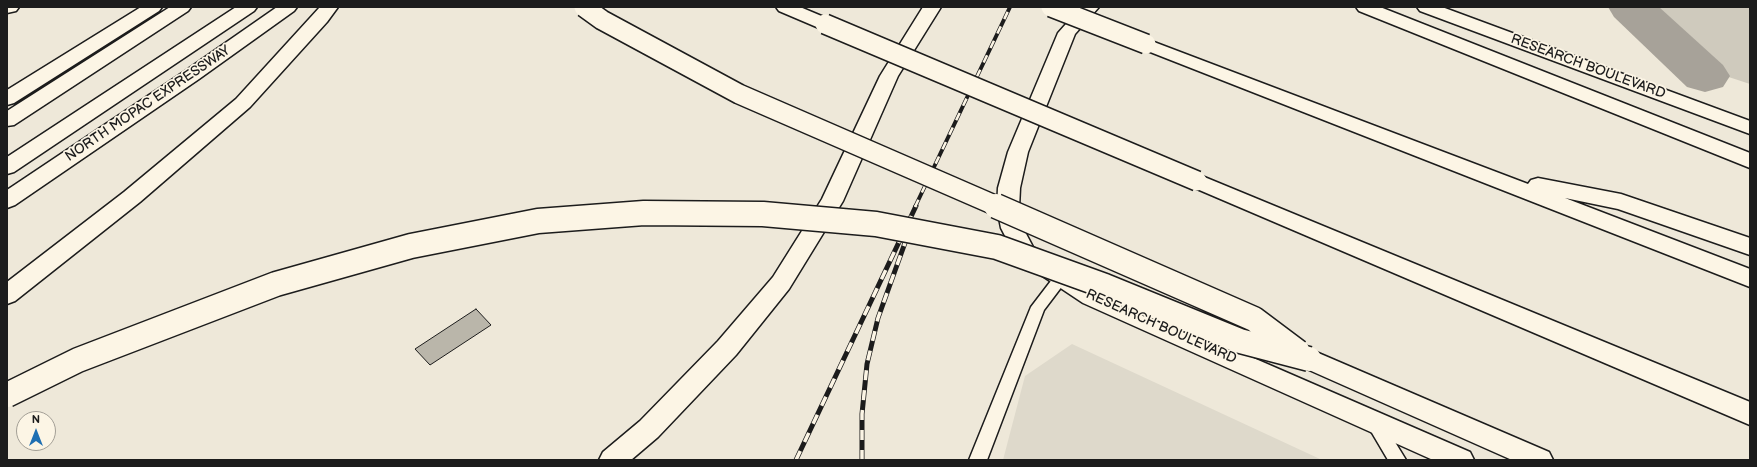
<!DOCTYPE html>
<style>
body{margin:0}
#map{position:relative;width:1757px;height:467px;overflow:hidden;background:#eee8d9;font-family:"Balsamiq Sans",sans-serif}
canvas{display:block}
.frame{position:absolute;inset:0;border:8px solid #1c1c1c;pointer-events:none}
.north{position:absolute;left:16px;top:411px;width:40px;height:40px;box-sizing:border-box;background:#fcf5e5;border:1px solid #a29e95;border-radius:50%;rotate:0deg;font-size:11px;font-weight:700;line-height:16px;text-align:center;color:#1c1c1c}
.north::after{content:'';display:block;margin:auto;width:14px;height:18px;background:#1f6fb2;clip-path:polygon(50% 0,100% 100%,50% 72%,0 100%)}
</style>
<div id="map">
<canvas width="1757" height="467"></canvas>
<div class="frame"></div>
<div class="north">N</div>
</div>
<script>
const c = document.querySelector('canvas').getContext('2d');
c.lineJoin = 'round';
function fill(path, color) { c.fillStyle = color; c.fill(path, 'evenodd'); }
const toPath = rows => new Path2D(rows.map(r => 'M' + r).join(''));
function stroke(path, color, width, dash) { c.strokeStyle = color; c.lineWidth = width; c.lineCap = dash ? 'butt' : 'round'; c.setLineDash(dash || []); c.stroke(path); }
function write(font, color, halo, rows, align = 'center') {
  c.font = font + ' "Balsamiq Sans",sans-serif'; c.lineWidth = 3.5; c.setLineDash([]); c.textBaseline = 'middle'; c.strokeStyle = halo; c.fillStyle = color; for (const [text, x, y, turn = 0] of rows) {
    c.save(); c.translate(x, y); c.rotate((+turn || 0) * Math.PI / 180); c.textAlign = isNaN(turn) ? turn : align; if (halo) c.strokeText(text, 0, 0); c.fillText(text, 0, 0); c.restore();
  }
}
fill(toPath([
 [1072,344,1320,459,1323,460,1003,460,1025,376]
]), '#ded9cb');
fill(toPath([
 [1649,7,1750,7,1750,84,1686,63]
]), '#cfcabd');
fill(toPath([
 [1608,7,1659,7,1723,65,1730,76,1723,87,1705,92,1687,87,1614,17,1608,7]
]), '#a7a299');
const building = toPath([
 [476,309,491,325,430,365,415,349,476,309]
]);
fill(building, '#bab6aa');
stroke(building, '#1c1c1c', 1);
const lane = toPath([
 [1062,271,1067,273,1069,277,1044,310,987,460,969,460,1031,307,1057,273,1062,271],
 [1373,414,1379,416,1406,460,1388,460,1365,421,1367,416,1373,414]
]);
const secondary = toPath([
 [923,7,941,7,898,76,843,201,789,289,736,355,658,437,631,460,599,460,603,452,640,421,718,341,773,277,822,199,880,76,923,7],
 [1081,7,1099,7,1075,34,1028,152,1020,188,1019,208,1023,228,1033,247,1099,291,1470,452,1474,460,1433,460,1083,303,1017,259,1001,228,997,208,998,188,1008,152,1058,33,1081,7],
 [1417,7,1442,7,1750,121,1750,134,1420,11,1417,7]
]);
const highway = toPath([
 [7,7,19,7,16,11,7,13,7,7],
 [141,7,162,7,159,11,14,103,7,105,7,90,141,7],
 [170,7,191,7,188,11,14,125,7,126,7,111,170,7],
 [236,7,257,7,254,11,14,172,7,174,7,157,236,7],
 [277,7,297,7,294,11,199,79,15,205,7,208,7,190,185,71,277,7],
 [320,7,338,7,327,22,250,107,140,202,15,301,7,304,7,282,124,192,236,99,320,7],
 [776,7,800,7,831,20,834,24,831,28,825,29,819,28,779,11,776,7],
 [1356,7,1380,7,1750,153,1750,168,1359,11,1356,7],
 [1146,39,1528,184,1531,180,1538,178,1621,194,1750,238,1750,255,1618,209,1565,198,1750,269,1750,287,1140,48,1137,44,1140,40,1146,39],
 [1197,174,1750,402,1750,425,1190,186,1187,181,1190,176,1197,174],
 [1309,349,1549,452,1553,460,1512,460,1300,366,1297,359,1300,352,1309,349]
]);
stroke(lane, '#1c1c1c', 3);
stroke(secondary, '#1c1c1c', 3);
stroke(highway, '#1c1c1c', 3);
fill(lane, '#fcf5e5');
fill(secondary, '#fcf5e5');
fill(highway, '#fcf5e5');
const railFar1 = toPath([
 [915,207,1010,7]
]);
const rail = toPath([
 [796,460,916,206],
 [862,460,862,414,867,364,878,318,906,240]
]);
stroke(railFar1, '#1c1c1c', 4);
stroke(rail, '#1c1c1c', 5);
stroke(railFar1, '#fcf5e5', 2.5, [8]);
stroke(rail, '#fcf5e5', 3.5, [10]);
const highwayBridgeFar1 = toPath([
 [584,7,602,20,739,94,999,207],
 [1051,7,1146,44],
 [825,24,1197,181]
]);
const highwayBridge = toPath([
 [996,206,1254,319,1298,352],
 [7,395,78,360,276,284,411,246,538,221,644,213,763,214,876,224,997,247,1105,286,1240,341,1309,359]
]);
stroke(highwayBridgeFar1, '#1c1c1c', 22, []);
stroke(highwayBridge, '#1c1c1c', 27, []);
stroke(highwayBridgeFar1, '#fcf5e5', 19);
stroke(highwayBridge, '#fcf5e5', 24);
write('14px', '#1c1c1c', '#fcf5e5', [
 ["RESEARCH BOULEVARD",1588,67,20],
 ["NORTH MOPAC EXPRESSWAY",148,104,-34],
 ["RESEARCH BOULEVARD",1161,327,24]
]);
</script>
